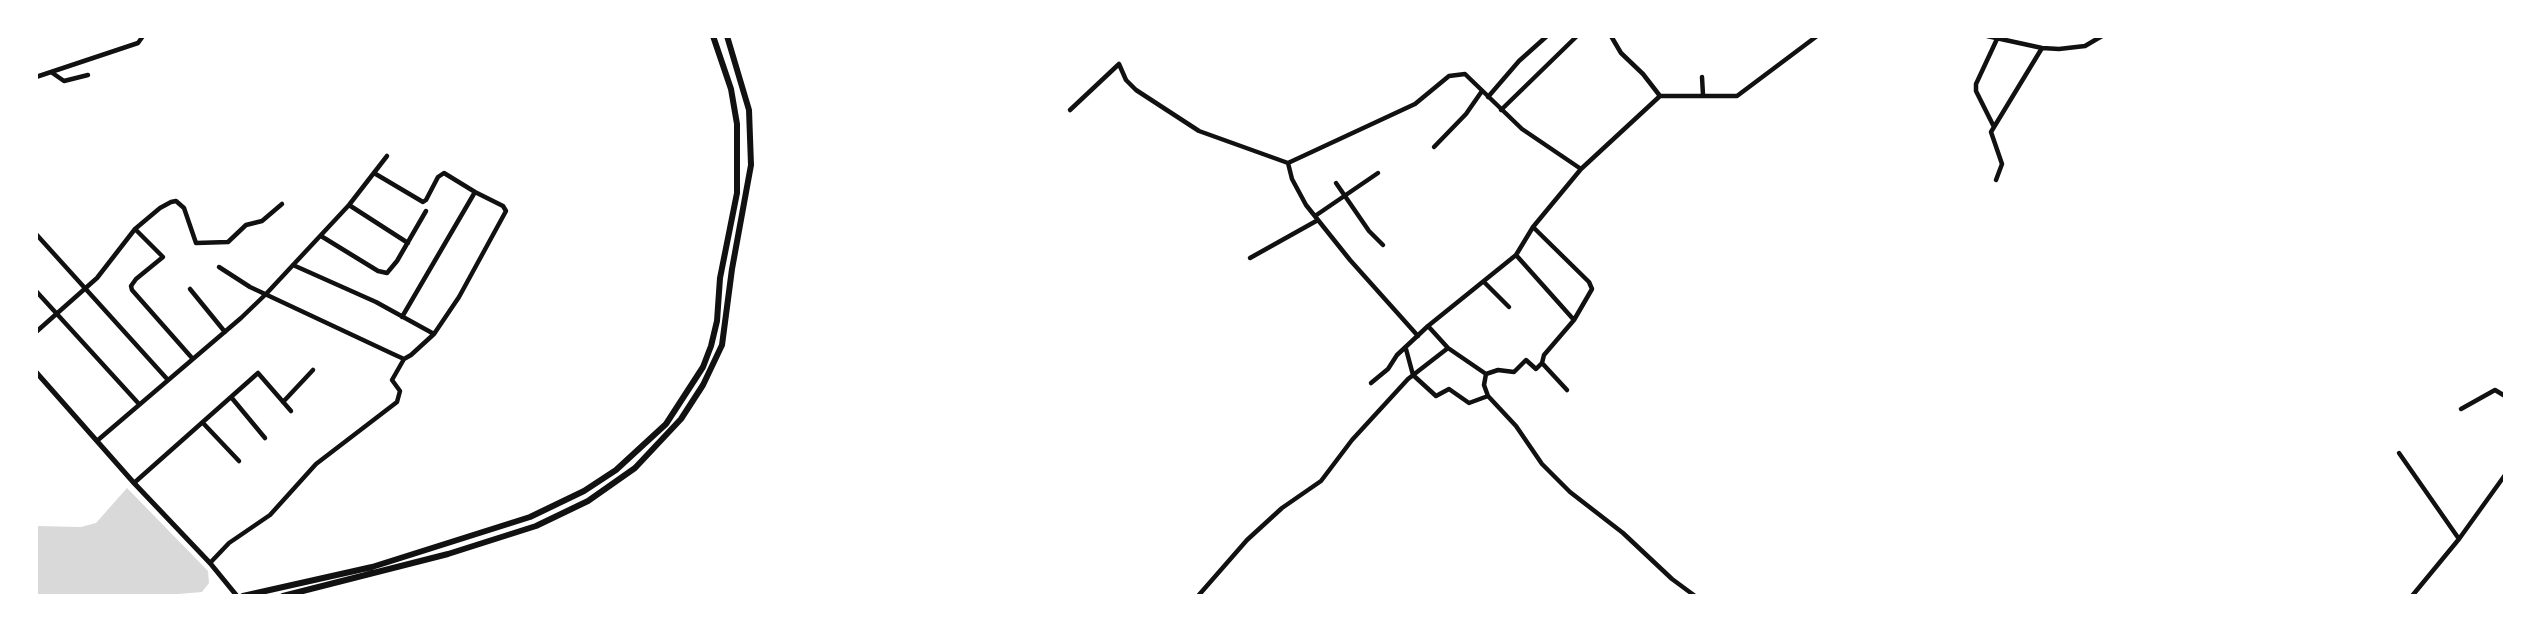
<!DOCTYPE html>
<style>
body{margin:0}
#map{position:relative;width:2541px;height:632px;overflow:hidden;background:#fff;font-family:Figtree,sans-serif}
canvas{display:block}
.frame{position:absolute;inset:0;border:38px solid #fff;pointer-events:none}
</style>
<div id="map">
<canvas width="2541" height="632"></canvas>
<div class="frame"></div>
</div>
<script>
const c = document.querySelector('canvas').getContext('2d');
c.lineJoin = 'round';
function fill(path, color) { c.fillStyle = color; c.fill(path, 'evenodd'); }
const toPath = rows => new Path2D(rows.map(r => 'M' + r).join(''));
function stroke(path, color, width, dash) { c.strokeStyle = color; c.lineWidth = width; c.lineCap = dash ? 'butt' : 'round'; c.setLineDash(dash || []); c.stroke(path); }
fill(toPath([
 [127,488,208,571,209,583,202,592,155,596,36,596,36,526,81,527,96,523]
]), '#d9d9d9');
stroke(toPath([
 [1611,36,1621,53,1643,74,1660,96,1737,96,1817,36],
 [1987,36,2042,48,2059,49,2085,46,2102,36],
 [51,72,64,81,88,75],
 [36,77,138,43,143,36],
 [1702,77,1703,95],
 [1488,97,1519,61,1547,36],
 [1070,110,1119,64,1126,80,1136,90,1199,131,1288,163,1415,104,1449,76,1465,74,1522,129,1581,169],
 [1501,110,1577,36],
 [1994,127,1976,91,1976,84,1997,39],
 [1434,147,1466,114,1482,91],
 [1288,163,1292,179,1306,205,1350,260,1418,336],
 [1996,180,2002,164,1991,132,2042,48],
 [1336,183,1369,231,1383,245],
 [349,205,408,243],
 [1315,216,1378,173],
 [1533,227,1589,282,1592,289,1574,320,1544,355,1542,363,1536,369,1526,360,1514,372,1498,370,1486,374,1484,385,1488,396,1516,426,1542,464,1570,492,1623,533,1672,579,1695,596],
 [135,229,160,208,171,202,176,201,184,208,196,243,228,242,246,225,262,221,282,204],
 [36,234,168,380],
 [321,236,378,271,387,273,397,261,426,211],
 [1516,255,1574,320],
 [1250,258,1318,220],
 [293,265,376,302,434,334],
 [219,267,250,287,393,354,404,359,411,355,434,334,459,297,506,211,503,206,475,192,444,173,438,177,426,200,423,202,374,173],
 [1484,282,1509,307],
 [190,289,225,332],
 [36,291,139,404],
 [402,317,475,192],
 [1428,326,1448,348,1486,374],
 [36,332,97,278,135,229,163,257,136,279,131,286,132,290,192,358],
 [1406,349,1413,375,1436,396,1449,389,1469,403,1488,396],
 [1542,363,1567,390],
 [1371,383,1388,369,1397,355,1428,326,1516,255,1533,227,1581,169,1660,96],
 [231,397,265,438],
 [283,402,313,370],
 [2461,409,2495,390,2505,396],
 [203,423,239,461],
 [98,440,241,318,266,294,349,205,387,156],
 [2399,453,2459,539],
 [134,483,258,373,291,411],
 [210,563,229,543,270,515,316,464,397,402,400,391,392,380,404,359],
 [1198,596,1247,540,1282,508,1321,481,1352,440,1408,379,1448,348],
 [2412,596,2459,539,2505,475]
]), '#111', 4.5);
stroke(toPath([
 [36,372,134,483,210,563,237,596]
]), '#111', 5);
stroke(toPath([
 [243,596,372,567,530,517,584,491,616,470,666,424,703,367,711,346,717,321,720,278,737,193,737,124,731,89,713,36],
 [283,596,448,554,536,526,588,501,635,468,681,419,703,385,722,345,732,269,751,165,749,110,727,36]
]), '#111', 6);
</script>
